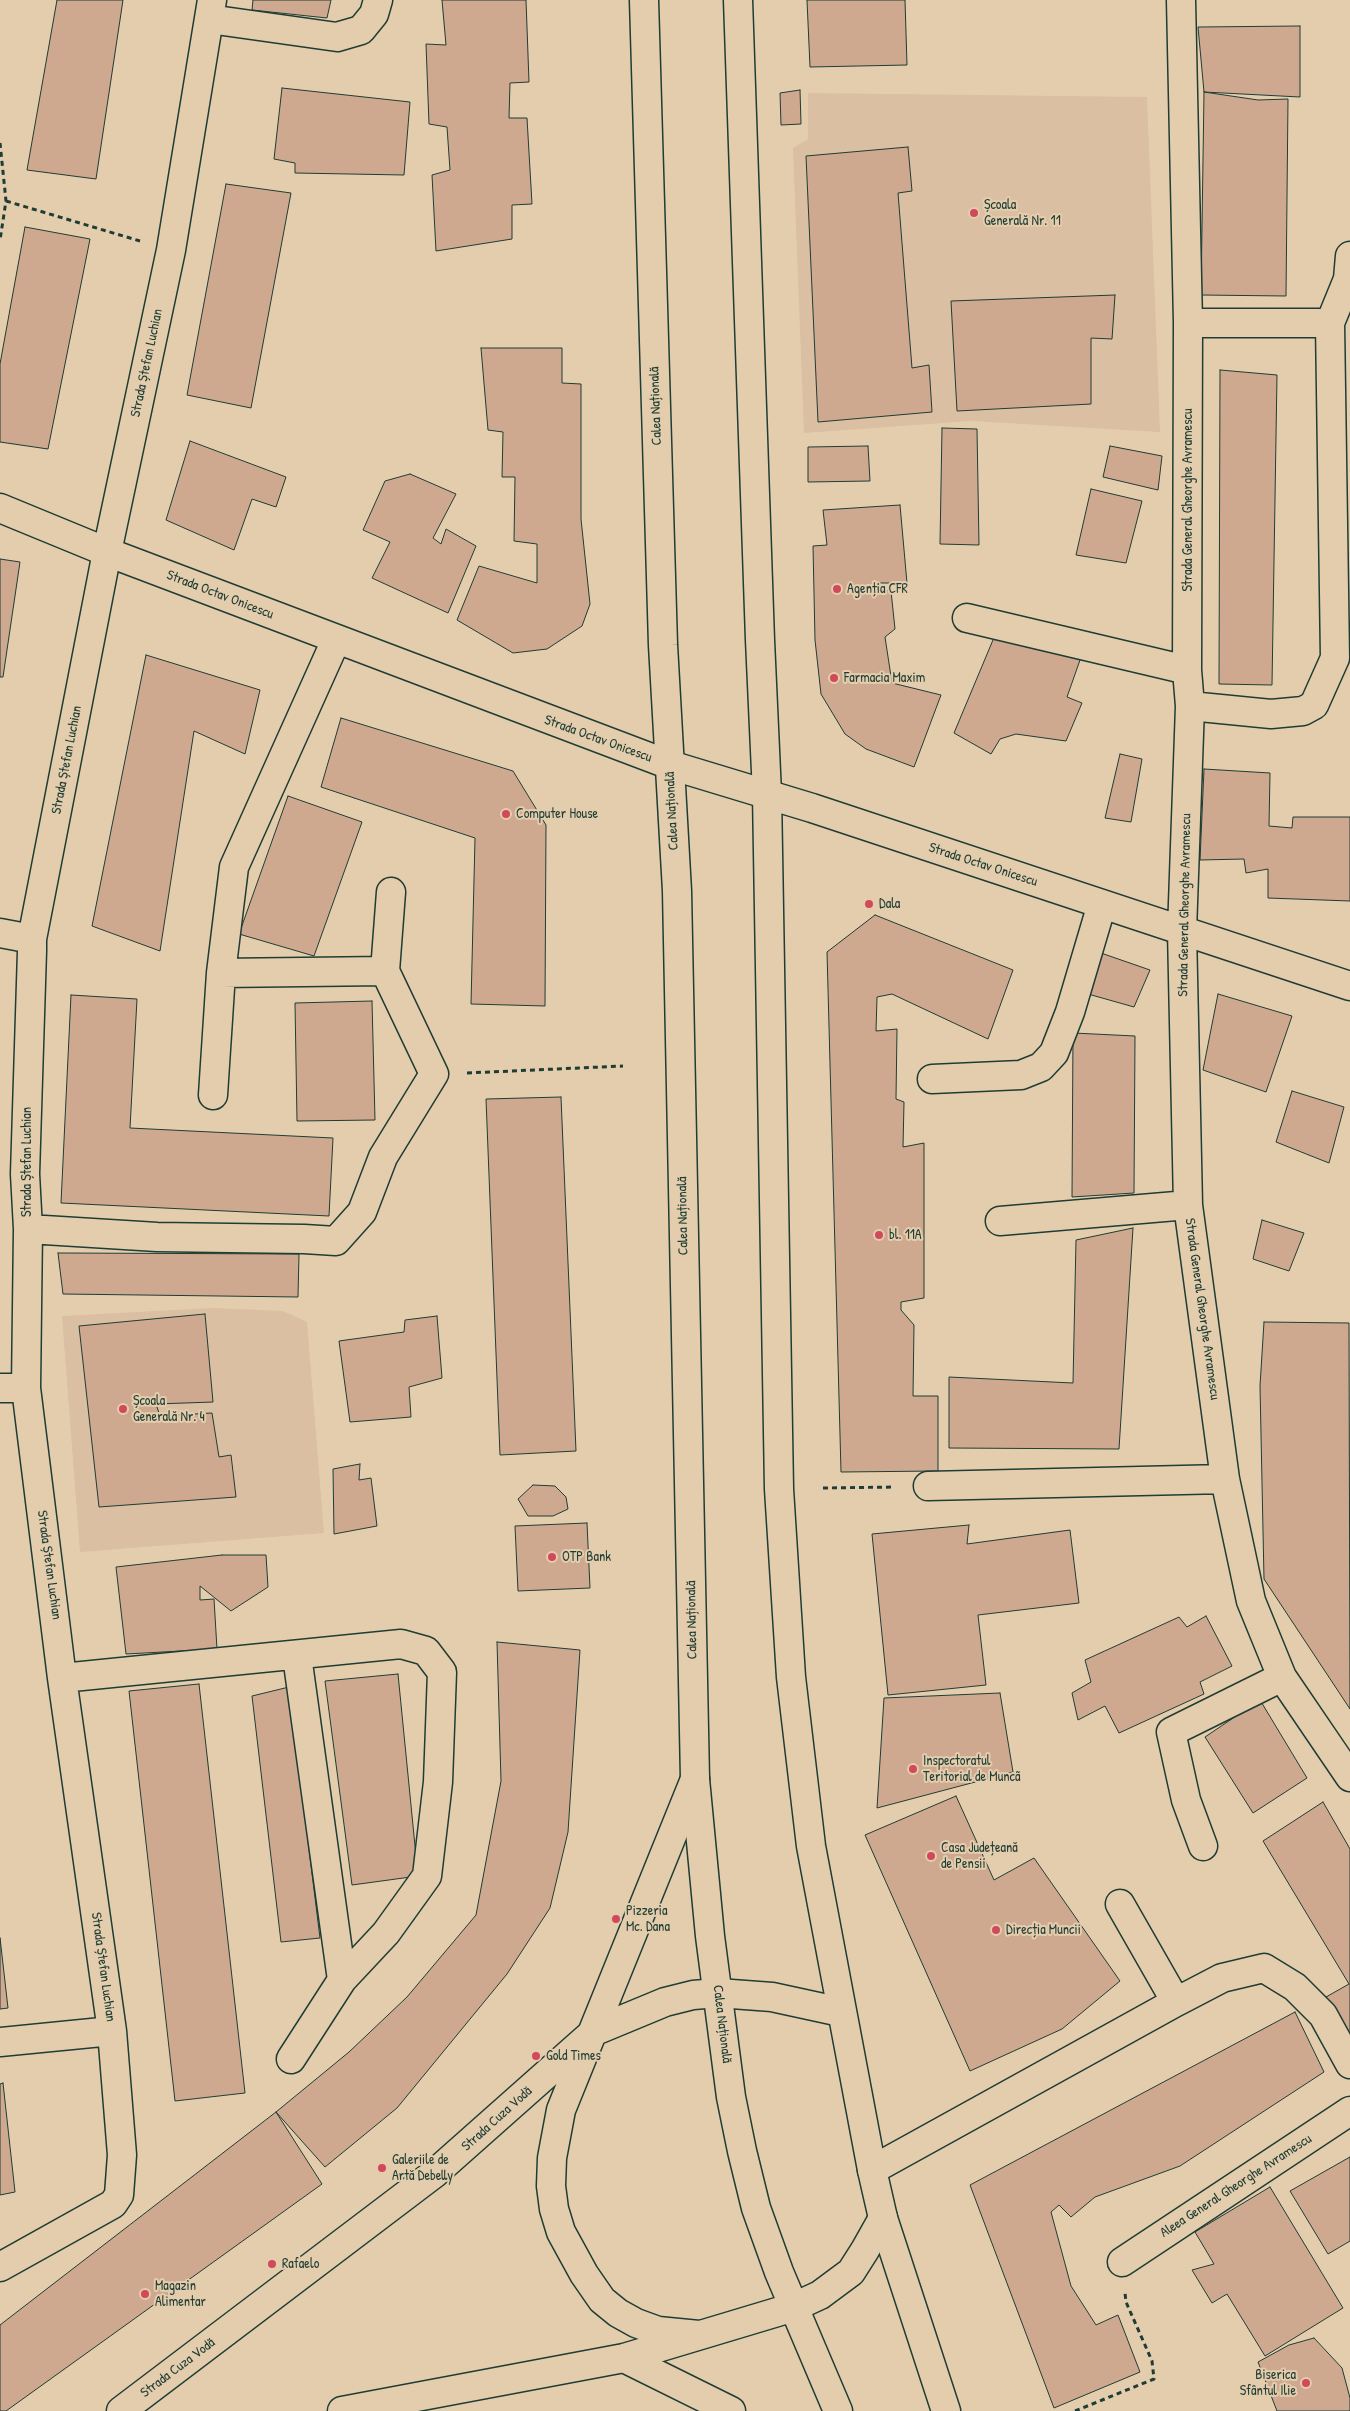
<!DOCTYPE html>
<meta charset="utf-8">
<style>
body{margin:0}
canvas{display:block;background:#e4cdad}
</style>
<canvas width="1350" height="2411"></canvas>
<script>
const c = document.querySelector('canvas').getContext('2d');
c.lineJoin = 'round';
function fill(path, color) { c.fillStyle = color; c.fill(path, 'evenodd'); }
const toPath = rows => new Path2D(rows.map(r => 'M' + r).join(''));
function stroke(path, color, width, dash) { c.strokeStyle = color; c.lineWidth = width; c.lineCap = dash ? 'butt' : 'round'; c.setLineDash(dash || []); c.stroke(path); }
function write(font, color, halo, rows, align = 'center') {
  c.font = font + ' "Patrick Hand",sans-serif'; c.lineWidth = 4; c.setLineDash([]); c.textBaseline = 'middle'; c.strokeStyle = halo; c.fillStyle = color; for (const [text, x, y, turn = 0] of rows) {
    c.save(); c.translate(x, y); c.rotate((+turn || 0) * Math.PI / 180); c.textAlign = isNaN(turn) ? turn : align; if (halo) c.strokeText(text, 0, 0); c.fillText(text, 0, 0); c.restore();
  }
}
fill(toPath([
 [808,93,1147,97,1160,432,971,421,804,433,793,148,808,139],
 [214,1308,283,1311,307,1322,324,1533,80,1552,62,1316]
]), '#dabfa2');
const building = toPath([
 [57,0,123,0,96,179,27,170,57,0],
 [253,0,331,0,327,18,252,10,253,0],
 [442,0,526,0,529,82,510,83,509,118,527,118,532,204,512,205,512,239,436,251,432,175,450,170,447,127,429,124,426,44,446,45,442,0],
 [807,0,905,0,907,65,810,67,807,0],
 [1300,26,1300,97,1204,92,1198,27,1300,26],
 [282,88,410,102,404,175,295,173,295,163,274,159,282,88],
 [800,90,801,124,781,125,780,93,800,90],
 [1204,92,1258,100,1288,99,1286,296,1201,295,1204,92],
 [908,147,912,191,898,193,912,368,929,365,932,412,818,422,806,156,908,147],
 [226,184,291,193,251,408,187,395,226,184],
 [25,227,90,239,48,449,0,442,0,364,25,227],
 [1115,295,1112,339,1091,338,1091,404,957,411,951,301,1115,295],
 [481,348,562,348,562,383,581,384,581,519,590,604,582,626,547,649,513,653,457,620,479,566,537,583,537,544,514,541,515,477,502,477,503,432,488,430,481,348],
 [1220,370,1277,375,1272,685,1219,684,1220,370],
 [942,428,977,429,979,545,940,544,942,428],
 [190,441,286,477,276,507,252,499,234,550,166,520,190,441],
 [868,446,870,481,808,482,808,447,868,446],
 [1110,446,1162,456,1158,490,1103,477,1110,446],
 [410,474,456,494,433,538,441,544,446,529,476,546,448,613,372,578,390,542,363,530,385,481,410,474],
 [1091,489,1142,501,1126,563,1076,555,1091,489],
 [900,505,907,583,878,583,882,590,891,591,895,629,885,637,892,683,941,695,914,767,866,749,845,734,821,694,815,640,813,546,827,545,823,510,900,505],
 [0,559,20,562,3,677,0,677,0,559],
 [998,628,1080,660,1067,697,1082,703,1066,741,1016,734,1000,739,991,754,954,733,998,628],
 [146,655,260,690,245,754,194,731,160,951,92,926,146,655],
 [341,718,513,771,546,825,545,1006,471,1004,475,838,321,787,341,718],
 [1120,754,1142,759,1131,822,1105,818,1120,754],
 [1204,769,1270,773,1269,826,1292,828,1293,817,1350,817,1350,901,1268,898,1268,869,1246,873,1244,859,1200,860,1204,769],
 [288,796,362,822,314,956,239,934,288,796],
 [875,915,1013,970,988,1039,892,994,877,997,876,1031,897,1029,896,1099,904,1102,903,1147,924,1143,924,1298,901,1302,901,1310,914,1325,913,1396,938,1396,938,1471,841,1472,827,952,875,915],
 [1098,952,1150,970,1134,1007,1088,994,1098,952],
 [1218,994,1292,1016,1266,1092,1203,1070,1218,994],
 [71,995,137,999,130,1128,333,1138,329,1216,61,1203,71,995],
 [372,1001,375,1120,297,1121,295,1003,372,1001],
 [1073,1033,1135,1036,1134,1193,1072,1197,1073,1033],
 [1292,1091,1344,1107,1329,1163,1276,1142,1292,1091],
 [561,1097,576,1451,500,1455,486,1099,561,1097],
 [1262,1220,1304,1233,1289,1271,1253,1259,1262,1220],
 [1133,1228,1119,1449,949,1448,949,1377,1073,1383,1076,1240,1133,1228],
 [58,1253,299,1254,298,1297,63,1294,58,1253],
 [205,1314,213,1402,156,1404,160,1416,212,1413,219,1457,231,1455,236,1497,99,1507,79,1326,205,1314],
 [437,1316,442,1378,409,1387,411,1417,350,1422,339,1341,404,1332,405,1320,437,1316],
 [1264,1322,1349,1323,1350,1709,1264,1579,1260,1386,1264,1322],
 [360,1464,359,1480,371,1478,377,1526,334,1534,333,1469,360,1464],
 [533,1485,555,1486,566,1497,568,1509,553,1516,528,1516,518,1499,533,1485],
 [587,1523,590,1588,518,1591,515,1526,587,1523],
 [969,1525,967,1544,1070,1530,1079,1603,978,1615,986,1685,888,1695,872,1534,969,1525],
 [222,1555,266,1555,268,1587,231,1611,200,1586,200,1600,214,1599,217,1649,126,1654,116,1567,222,1555],
 [1206,1616,1232,1666,1200,1682,1204,1694,1119,1733,1105,1706,1078,1720,1072,1693,1091,1682,1085,1660,1179,1617,1187,1627,1206,1616],
 [497,1642,580,1650,568,1832,550,1908,507,1974,397,2108,325,2167,276,2112,349,2052,407,1997,476,1915,501,1781,497,1642],
 [398,1674,418,1876,352,1885,325,1681,398,1674],
 [199,1684,245,2093,175,2101,129,1691,199,1684],
 [289,1687,320,1938,281,1942,252,1696,289,1687],
 [1000,1693,1013,1772,877,1808,884,1698,1000,1693],
 [1260,1700,1307,1778,1253,1813,1205,1737,1260,1700],
 [956,1796,994,1880,1034,1858,1120,1981,1062,2029,970,2071,865,1835,956,1796],
 [1323,1802,1350,1849,1350,2041,1326,1997,1349,1984,1263,1841,1323,1802],
 [0,1938,8,2008,0,2009,0,1938],
 [1295,2012,1324,2072,1180,2166,1095,2197,1071,2217,1059,2205,1051,2212,1071,2286,1096,2325,1118,2315,1140,2372,1054,2408,970,2185,1295,2012],
 [3,2083,15,2192,0,2195,0,2084,3,2083],
 [276,2112,322,2184,6,2411,0,2411,0,2325,276,2112],
 [1350,2157,1350,2241,1328,2254,1290,2191,1350,2157],
 [1270,2187,1343,2308,1265,2356,1227,2294,1212,2303,1192,2270,1214,2264,1195,2232,1270,2187],
 [1314,2338,1342,2368,1350,2398,1350,2411,1277,2411,1258,2362,1289,2345,1314,2338]
]);
fill(building, '#cfa890');
stroke(building, '#1f3d34', 1);
const minor = toPath([
 [1181,0,1188,323,1187,670,1190,706,1182,931,1188,1205,1225,1479,1251,1601,1282,1677,1350,1777],
 [209,19,337,37,361,30,374,14,378,0],
 [1188,323,1330,323],
 [0,508,107,552,670,765,812,808,1350,986],
 [967,618,1187,670],
 [1190,706,1271,714,1303,711,1314,705,1335,658,1330,323,1348,279,1350,256],
 [0,933,32,939],
 [221,973,385,971],
 [932,1079,1021,1075,1041,1067,1054,1053,1070,1012,1102,904],
 [213,1095,221,973,234,867,336,640],
 [1000,1221,1188,1205],
 [28,1229,157,1237,304,1239,336,1241,362,1212,383,1157,434,1074,385,971,391,892],
 [0,1388,26,1388],
 [928,1486,1225,1479],
 [297,1656,342,1980],
 [62,1678,401,1644,426,1651,442,1672,438,1782,427,1876,386,1933,342,1980,291,2059],
 [695,1779,561,2110,552,2158,551,2186,554,2209,561,2232,584,2274,602,2300,618,2313,636,2323,658,2331,699,2335],
 [1203,1846,1186,1800,1171,1732,1282,1677],
 [1120,1904,1176,2002],
 [0,2042,112,2031],
 [872,2170,1176,2002,1222,1978,1264,1968,1295,1987,1323,2015,1350,2064],
 [1122,2262,1350,2111],
 [0,2267,113,2204,119,2195,122,2155,112,2031,62,1678,26,1388,28,1229,25,1174,32,951,32,939,107,552,171,250,212,0],
 [624,2358,731,2411],
 [121,2411,435,2173,595,2031,665,2002,693,1995,718,1993,772,1997,841,2012],
 [342,2411,624,2358,794,2307,820,2295,851,2272,865,2250,883,2218]
]);
const major = toPath([
 [644,0,663,645,677,891,695,1779,710,1936,731,2097,742,2151,756,2208,779,2272,838,2411],
 [738,0,760,640,767,794,779,1489,791,1677,811,1846,872,2170,883,2218,946,2411]
]);
stroke(minor, '#1f3d34', 31);
stroke(major, '#1f3d34', 31);
stroke(toPath([
 [0,143,6,201,0,240],
 [6,201,140,241],
 [467,1073,623,1066],
 [823,1488,895,1487],
 [1075,2411,1154,2379,1152,2361,1126,2302,1125,2293]
]), '#1f3d34', 3, [5, 4]);
stroke(minor, '#e4cdad', 28);
stroke(major, '#e4cdad', 28);
for (const [x, y, r, color] of [
 [974,213,5,"#d1495b"],
 [837,589,5,"#d1495b"],
 [834,678,5,"#d1495b"],
 [506,814,5,"#d1495b"],
 [869,904,5,"#d1495b"],
 [879,1235,5,"#d1495b"],
 [123,1409,5,"#d1495b"],
 [552,1557,5,"#d1495b"],
 [913,1769,5,"#d1495b"],
 [931,1856,5,"#d1495b"],
 [616,1919,5,"#d1495b"],
 [996,1930,5,"#d1495b"],
 [536,2056,5,"#d1495b"],
 [382,2168,5,"#d1495b"],
 [272,2264,5,"#d1495b"],
 [145,2294,5,"#d1495b"],
 [1306,2383,5,"#d1495b"]
]) { const dot = new Path2D(); dot.arc(x, y, r, 0, 2 * Math.PI); c.fillStyle = color; c.fill(dot); stroke(dot, '#e4cdad', 2); }
write('14px', '#1f3d34', '#e4cdad', [
 ["Școala",984,205],
 ["Generală Nr. 11",984,221],
 ["Agenția CFR",847,589],
 ["Farmacia Maxim",844,678],
 ["Computer House",516,814],
 ["Dala",879,904],
 ["bl. 11A",889,1235],
 ["Școala",133,1401],
 ["Generală Nr. 4",133,1417],
 ["OTP Bank",562,1557],
 ["Inspectoratul",923,1761],
 ["Teritorial de Muncã",923,1777],
 ["Casa Județeană",941,1848],
 ["de Pensii",941,1864],
 ["Pizzeria",626,1911],
 ["Mc. Dana",626,1927],
 ["Direcția Muncii",1006,1930],
 ["Gold Times",546,2056],
 ["Galeriile de",392,2160],
 ["Artă Debelly",392,2176],
 ["Rafaelo",282,2264],
 ["Magazin",155,2286],
 ["Alimentar",155,2302],
 ["Biserica",1296,2375,"right"],
 ["Sfântul Ilie",1296,2391,"right"]
], 'left');
write('14px', '#1f3d34', '#e4cdad', [
 ["Strada Ștefan Luchian",147,363,-78],
 ["Calea Națională",656,406,-92],
 ["Strada General Gheorghe Avramescu",1188,500,-90],
 ["Strada Octav Onicescu",220,595,21],
 ["Strada Octav Onicescu",598,739,20],
 ["Strada Ștefan Luchian",67,760,-79],
 ["Calea Națională",672,811,-93],
 ["Strada Octav Onicescu",983,865,18],
 ["Strada General Gheorghe Avramescu",1185,905,-89],
 ["Strada Ștefan Luchian",27,1162,-90],
 ["Calea Națională",683,1216,-91],
 ["Strada General Gheorghe Avramescu",1202,1309,82],
 ["Strada Ștefan Luchian",49,1565,82],
 ["Calea Națională",692,1620,-91],
 ["Strada Ștefan Luchian",103,1967,82],
 ["Calea Națională",722,2024,83],
 ["Strada Cuza Vodă",497,2119,-42],
 ["Aleea General Gheorghe Avramescu",1236,2186,-33],
 ["Strada Cuza Vodă",178,2368,-37]
]);
</script>
